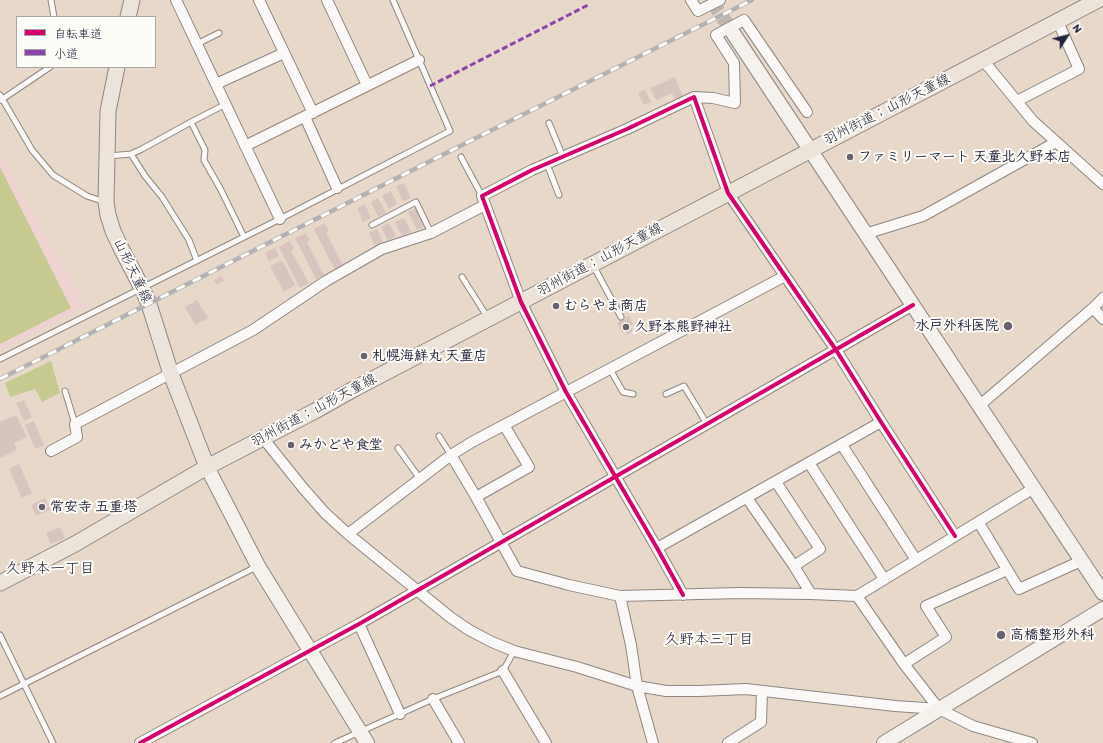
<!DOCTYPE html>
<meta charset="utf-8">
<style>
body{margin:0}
#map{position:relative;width:1103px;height:743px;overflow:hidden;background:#e7d8c9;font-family:Itim,"Klee One",sans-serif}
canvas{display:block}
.legend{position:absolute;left:16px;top:16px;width:140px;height:52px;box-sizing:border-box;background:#fdfcf7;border:1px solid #a5a5ac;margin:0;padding:5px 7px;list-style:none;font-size:12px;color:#22223b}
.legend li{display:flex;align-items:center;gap:8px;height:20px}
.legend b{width:20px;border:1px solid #a5a5ac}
.north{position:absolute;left:1047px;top:16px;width:40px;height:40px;-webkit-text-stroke:3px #fdfcf7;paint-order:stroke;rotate:54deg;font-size:11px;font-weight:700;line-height:16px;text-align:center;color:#22223b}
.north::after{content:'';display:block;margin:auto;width:14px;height:18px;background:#22223b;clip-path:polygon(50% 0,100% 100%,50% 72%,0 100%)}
</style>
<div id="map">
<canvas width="1103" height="743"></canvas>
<ul class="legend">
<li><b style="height:5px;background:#d6006c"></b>自転車道</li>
<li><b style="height:5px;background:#8e44ad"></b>小道</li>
</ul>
<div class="north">N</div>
</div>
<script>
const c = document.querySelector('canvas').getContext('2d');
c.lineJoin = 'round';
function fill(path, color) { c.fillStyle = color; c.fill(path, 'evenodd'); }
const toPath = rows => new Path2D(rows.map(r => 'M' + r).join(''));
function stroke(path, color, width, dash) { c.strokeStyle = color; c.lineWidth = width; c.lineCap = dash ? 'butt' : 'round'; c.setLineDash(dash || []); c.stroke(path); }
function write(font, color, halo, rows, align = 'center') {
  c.font = font + ' Itim,"Klee One",sans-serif'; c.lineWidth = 4; c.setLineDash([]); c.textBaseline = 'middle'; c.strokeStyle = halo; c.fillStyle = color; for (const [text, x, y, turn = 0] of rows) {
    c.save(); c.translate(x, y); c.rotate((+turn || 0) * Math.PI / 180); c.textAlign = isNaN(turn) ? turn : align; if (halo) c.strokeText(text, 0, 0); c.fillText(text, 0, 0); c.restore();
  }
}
fill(toPath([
 [0,156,86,306,0,350]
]), '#efd3d1');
fill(toPath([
 [0,167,71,308,0,344],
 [51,361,60,393,42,402,35,389,10,397,5,383]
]), '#c7ca90');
fill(toPath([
 [675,77,683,96,675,99,672,93,656,100,650,88],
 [645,90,651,102,644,105,638,93],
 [404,183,411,198,403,201,396,186],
 [391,191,397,204,389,209,382,196],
 [378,198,386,213,378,217,371,202],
 [365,204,371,218,363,222,357,208],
 [416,208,425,226,417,230,408,212],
 [404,218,411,232,402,236,395,222],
 [325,223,329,231,326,233,343,265,335,270,314,229],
 [389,223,396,236,388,240,381,227],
 [377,229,383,242,375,246,369,233],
 [306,233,310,240,307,242,324,275,316,279,295,238],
 [290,241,294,248,291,251,309,283,300,288,279,247],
 [275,248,279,256,269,261,265,253],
 [282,260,295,285,284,292,270,266],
 [221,276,224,281,217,285,214,280],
 [197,300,208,318,195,325,185,307],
 [629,316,633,325,630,326,633,331,627,335,625,330,622,332,617,323],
 [24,400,32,417,24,421,16,403],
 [16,415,27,437,14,443,17,450,0,458,0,422],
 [34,421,44,445,35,449,25,425],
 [19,464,32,493,22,498,9,469],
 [45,498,50,510,36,516,31,505],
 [60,527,65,538,51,544,46,533]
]), '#d7c4be');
stroke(toPath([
 [711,0,731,30]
]), '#c0b4ad', 14, [14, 7]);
const lane = toPath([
 [51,0,54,17],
 [197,44,219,33],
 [0,95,32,150,53,175,87,196,105,202],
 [1,100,50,67],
 [191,122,205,150,204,160,221,190,244,237],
 [549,123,563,157],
 [131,154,145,176,162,197,189,240,197,261],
 [109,156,131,154,142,149,191,122,226,104],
 [461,157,482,196],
 [547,164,559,195],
 [372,225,416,202,431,233],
 [593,265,621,317],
 [462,277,488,318],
 [0,359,280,219,450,131,393,0],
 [610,369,623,392,633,394],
 [65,391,75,424],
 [666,394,684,386,707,424],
 [439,436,451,455],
 [398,448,420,479],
 [0,635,53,743],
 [0,696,258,566],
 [335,743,433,699,503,671,514,651]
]);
const street = toPath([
 [176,0,280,219],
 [259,0,313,113],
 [327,0,367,85],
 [691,0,698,11,720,0],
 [983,60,1033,121,1103,184],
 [216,84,284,53],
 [694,97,713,98,735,103,734,63,716,35,744,20,807,112],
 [1017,101,1079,69,1058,22],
 [305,117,337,188],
 [245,146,419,60],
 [865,234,923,216,1056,142],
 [1093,308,1103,319],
 [979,406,1093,308,1103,298],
 [263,438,303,488,325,513,348,534,450,617,469,630,492,642,514,651,577,667,637,686,666,691,699,691,746,689,895,706,939,709,973,726,1032,743],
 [842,445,916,560],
 [51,451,77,437,75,424,253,330,326,281,382,249,431,233,485,205],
 [451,455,476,497,517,571,569,585,620,596,740,593,811,594,857,596,1034,488],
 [809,463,884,579],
 [776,482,820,549,794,566],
 [476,497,529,467,504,425],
 [747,498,794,566,811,594],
 [979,523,1019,589,1081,561],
 [348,534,451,455,472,442,785,276],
 [657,548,881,422],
 [683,595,657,548,566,392,521,302,482,196,532,170,627,129,694,97,728,193,836,350,881,422,955,536],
 [620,596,631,645,637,686,653,743],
 [857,596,904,664,939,709],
 [359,624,400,714],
 [904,664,946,637,926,606,1007,570],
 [503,671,546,743],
 [433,699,459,743],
 [140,743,359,624,707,424,913,305],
 [728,743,761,722,762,691]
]);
const secondary = toPath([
 [731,30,1103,593],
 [207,467,258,566,367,743],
 [884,743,1103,609]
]);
const primary = toPath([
 [128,17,132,0],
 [117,67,108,111,106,202,108,215,113,231,121,248,142,288,149,304,171,374,207,467],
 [0,583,75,544,207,467,315,411,354,389,1098,0]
]);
stroke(lane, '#8d8682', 7);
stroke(street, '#8d8682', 12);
stroke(secondary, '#8d8682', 16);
stroke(primary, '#8d8682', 17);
stroke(lane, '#fbf9f7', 5);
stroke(street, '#fbf9f7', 10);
stroke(secondary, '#f5f1ec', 14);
stroke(primary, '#ece3da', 15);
const rail = toPath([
 [0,379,472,140,752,0]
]);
stroke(rail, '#b3b1b2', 4.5);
stroke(rail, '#fdfcf7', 3, [9]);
stroke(toPath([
 [430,86,590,4]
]), '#8e44ad', 3, [6, 3]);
stroke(toPath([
 [683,595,657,548,566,392,521,302,482,196,532,170,627,129,694,97,728,193,836,350,881,422,955,536],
 [140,743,359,624,707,424,913,305]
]), '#d6006c', 4);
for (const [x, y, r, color] of [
 [850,157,4,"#67626d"],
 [556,306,4,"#67626d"],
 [1008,326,5,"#67626d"],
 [626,327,4,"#67626d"],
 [364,356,4,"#67626d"],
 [291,445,4,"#67626d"],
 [42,507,4,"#67626d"],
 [1001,635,5,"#67626d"]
]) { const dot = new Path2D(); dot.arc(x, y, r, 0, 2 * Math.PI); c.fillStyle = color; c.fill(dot); stroke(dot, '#fdfcf7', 1.5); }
write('14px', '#22223b', '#fdfcf7', [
 ["羽州街道；山形天童線",887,110,-27],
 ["羽州街道；山形天童線",600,260,-28],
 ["山形天童線",132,271,64],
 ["羽州街道；山形天童線",314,411,-28]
]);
write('bold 14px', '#22223b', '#fdfcf7', [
 ["ファミリーマート 天童北久野本店",858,157],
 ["むらやま商店",564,306],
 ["水戸外科医院",999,326,"right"],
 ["久野本熊野神社",634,327],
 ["札幌海鮮丸 天童店",372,356],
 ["みかどや食堂",299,445],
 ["常安寺 五重塔",50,507],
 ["高橋整形外科",1010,635]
], 'left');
write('15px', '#22223b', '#fdfcf7', [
 ["久野本一丁目",50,569],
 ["久野本三丁目",709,640]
]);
</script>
